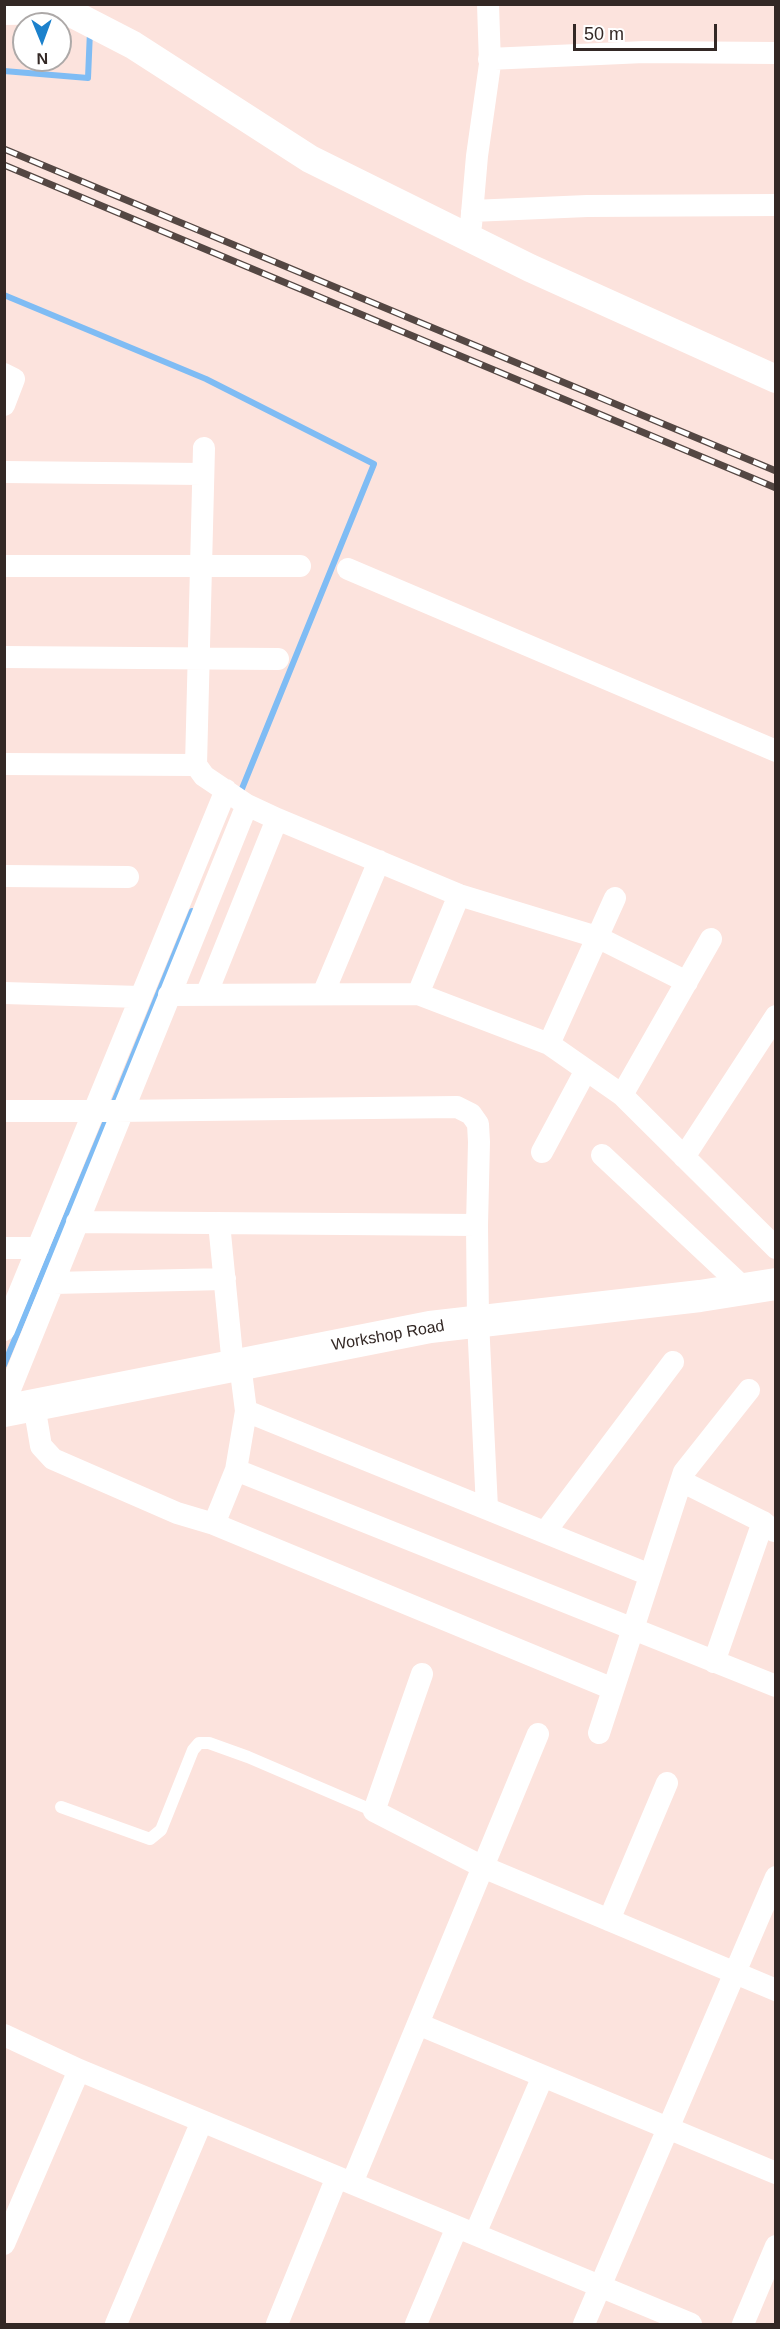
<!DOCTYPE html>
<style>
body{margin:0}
#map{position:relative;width:780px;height:2329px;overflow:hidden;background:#fce3dd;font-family:Arial,sans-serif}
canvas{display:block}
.frame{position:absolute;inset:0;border:6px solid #332825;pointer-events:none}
.north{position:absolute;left:12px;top:12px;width:60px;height:60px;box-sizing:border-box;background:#fff;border:2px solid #ada9a8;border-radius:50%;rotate:179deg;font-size:16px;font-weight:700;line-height:24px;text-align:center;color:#332825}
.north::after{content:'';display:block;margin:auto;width:21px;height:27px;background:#1c81cc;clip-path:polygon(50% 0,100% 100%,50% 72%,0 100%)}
.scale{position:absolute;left:573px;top:24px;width:144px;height:27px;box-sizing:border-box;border:3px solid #332825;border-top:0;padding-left:8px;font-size:18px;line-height:21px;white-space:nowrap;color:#332825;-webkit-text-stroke:4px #fff;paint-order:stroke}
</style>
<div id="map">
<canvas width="780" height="2329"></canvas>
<div class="frame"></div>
<div class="north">N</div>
<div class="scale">50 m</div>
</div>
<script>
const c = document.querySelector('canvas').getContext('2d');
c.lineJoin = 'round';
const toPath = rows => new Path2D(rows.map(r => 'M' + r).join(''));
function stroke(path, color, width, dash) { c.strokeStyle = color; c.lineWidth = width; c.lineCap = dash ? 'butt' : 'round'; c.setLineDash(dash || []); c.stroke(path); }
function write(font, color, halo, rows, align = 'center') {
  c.font = font + ' Arial,sans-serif'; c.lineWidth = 6; c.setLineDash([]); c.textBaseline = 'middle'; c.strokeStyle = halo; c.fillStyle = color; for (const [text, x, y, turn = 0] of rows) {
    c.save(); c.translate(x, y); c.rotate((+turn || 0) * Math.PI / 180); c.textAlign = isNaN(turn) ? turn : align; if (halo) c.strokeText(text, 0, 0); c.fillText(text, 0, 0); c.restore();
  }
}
stroke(toPath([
 [4,71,88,78,90,31],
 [4,295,206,379,374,464,239,796],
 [112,1107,192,911],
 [4,1365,108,1116]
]), '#7fbcf4', 6);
stroke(toPath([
 [61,1807,150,1839,161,1830,193,1750,199,1743,209,1743,248,1757,374,1811]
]), '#fff', 12);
stroke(toPath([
 [489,59,644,52,776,53],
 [472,211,587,206,776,205],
 [471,225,477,156,490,64,488,4],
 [4,374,14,379,4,405],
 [204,448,196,765,204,776,247,805,277,819,459,895,597,937,687,982],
 [4,472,203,474],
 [4,566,300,566],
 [348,569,776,751],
 [4,657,278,659],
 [4,764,196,765],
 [4,876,128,877],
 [4,993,140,997],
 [323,994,379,861],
 [418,994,549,1044,622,1095,776,1248],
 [169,995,418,994,459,895],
 [206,995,277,819],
 [549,1044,615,898],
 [622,1095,711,939],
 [4,1111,115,1111,457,1107,471,1114,478,1124,479,1142,477,1225,478,1321,487,1508],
 [542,1152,586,1070],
 [602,1155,745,1289],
 [684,1157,776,1016],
 [77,1222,477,1225],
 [219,1223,233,1366],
 [4,1248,38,1248],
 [53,1283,225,1279],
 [4,1330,226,790],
 [4,1404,247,805],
 [34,1405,41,1446,53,1459,177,1513,214,1524,236,1470,246,1411,240,1364],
 [246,1411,650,1575],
 [236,1470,776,1686],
 [681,1481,763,1522,774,1531],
 [214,1524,613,1689],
 [545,1532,673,1362],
 [714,1662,763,1522],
 [422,1674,374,1811,483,1867,776,1990],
 [599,1733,684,1472,749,1390],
 [609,1920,667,1783],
 [418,2024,776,2173],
 [4,2035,79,2070,691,2324],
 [352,2183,538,1734],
 [475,2234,543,2076],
 [4,2244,79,2070],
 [116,2324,202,2121],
 [277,2324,337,2177],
 [416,2324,457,2227],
 [584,2324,776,1877],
 [743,2324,776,2246]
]), '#fff', 22);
stroke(toPath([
 [4,11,58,10,73,14,133,45,310,159,530,268,776,379]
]), '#fff', 28);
stroke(toPath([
 [4,1411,430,1327,700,1296,776,1284]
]), '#fff', 32);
const rail = toPath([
 [4,149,776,471],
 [4,165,776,488]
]);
stroke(rail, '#544743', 7);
stroke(rail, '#fff', 4.5, [14]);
write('16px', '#332825', '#fff', [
 ["Workshop Road",388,1336,-10]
]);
</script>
